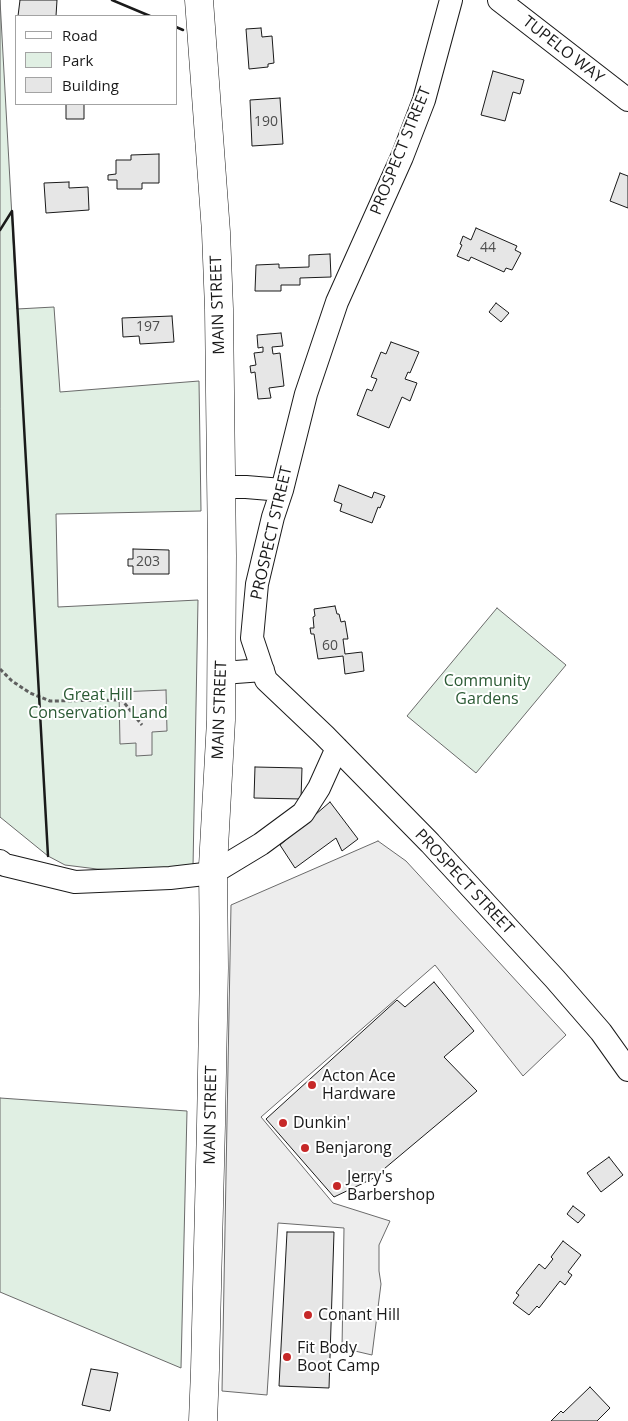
<!DOCTYPE html>
<style>
body{margin:0}
#map{position:relative;width:628px;height:1421px;overflow:hidden;background:#fff;font-family:"Open Sans",sans-serif}
canvas{display:block}
.legend{position:absolute;left:15px;top:15px;width:162px;height:90px;box-sizing:border-box;background:#fff;border:1px solid #a3a3a3;margin:0;padding:6px 9px;list-style:none;font-size:15px;color:#1a1a1a}
.legend li{display:flex;align-items:center;gap:10px;height:25px}
.legend b{width:25px;border:1px solid #a3a3a3}
</style>
<div id="map">
<canvas width="628" height="1421"></canvas>
<ul class="legend">
<li><b style="height:6px;background:#fff"></b>Road</li>
<li><b style="height:14px;background:#e0efe3"></b>Park</li>
<li><b style="height:14px;background:#e6e6e6"></b>Building</li>
</ul>
</div>
<script>
const c = document.querySelector('canvas').getContext('2d');
c.lineJoin = 'round';
function fill(path, color) { c.fillStyle = color; c.fill(path, 'evenodd'); }
const toPath = rows => new Path2D(rows.map(r => 'M' + r).join(''));
function stroke(path, color, width, dash) { c.strokeStyle = color; c.lineWidth = width; c.lineCap = dash ? 'butt' : 'round'; c.setLineDash(dash || []); c.stroke(path); }
function write(font, color, halo, rows, align = 'center') {
  c.font = font + ' "Open Sans",sans-serif'; c.lineWidth = 4; c.setLineDash([]); c.textBaseline = 'middle'; c.strokeStyle = halo; c.fillStyle = color; for (const [text, x, y, turn = 0] of rows) {
    c.save(); c.translate(x, y); c.rotate((+turn || 0) * Math.PI / 180); c.textAlign = isNaN(turn) ? turn : align; if (halo) c.strokeText(text, 0, 0); c.fillText(text, 0, 0); c.restore();
  }
}
const green = toPath([
 [0,0,17,309,54,307,60,392,199,381,201,511,56,514,58,607,198,600,193,867,127,870,97,869,65,865,48,856,0,817,0,0],
 [497,608,566,665,476,773,407,716,497,608],
 [0,1098,187,1111,181,1368,0,1292,0,1098]
]);
fill(green, '#e0efe3');
stroke(green, '#6a6a6a', 1);
const parking = toPath([
 [166,690,167,731,152,732,152,755,136,756,136,743,120,744,119,692,166,690],
 [378,841,406,861,566,1035,523,1076,435,965,261,1117,333,1203,390,1221,379,1245,379,1271,381,1284,372,1355,342,1348,344,1228,278,1223,267,1395,222,1391,231,905,378,841]
]);
fill(parking, '#ededed');
stroke(parking, '#6a6a6a', 1);
const building = toPath([
 [20,0,57,0,56,16,18,16,20,0],
 [261,28,262,37,272,36,274,63,268,64,268,67,249,69,246,29,261,28],
 [493,71,524,80,520,94,513,92,505,121,481,115,493,71],
 [280,98,283,144,252,146,250,100,280,98],
 [66,104,84,104,84,119,66,119,66,104],
 [159,154,159,183,142,183,142,189,117,189,117,180,108,180,108,175,116,174,116,160,131,160,131,155,159,154],
 [620,173,628,176,628,208,610,201,620,173],
 [69,182,69,188,88,187,89,210,46,213,44,183,69,182],
 [476,228,517,246,515,250,521,253,512,270,506,268,504,272,471,257,469,261,457,256,462,245,460,244,463,236,471,240,476,228],
 [330,254,331,277,300,278,300,285,281,285,281,291,255,291,256,265,279,264,279,268,309,267,309,255,330,254],
 [496,303,509,313,501,322,489,312,496,303],
 [172,316,174,342,140,344,139,336,123,337,122,318,172,316],
 [281,333,283,346,272,347,273,354,280,353,284,386,269,388,271,398,258,399,255,372,251,373,250,366,256,365,254,353,263,352,263,347,258,348,257,335,281,333],
 [391,342,419,352,410,373,408,372,405,379,417,383,410,401,402,397,389,428,357,415,367,389,372,391,377,379,371,377,381,352,386,354,391,342],
 [339,485,372,498,374,492,385,496,380,508,378,507,372,523,340,511,342,504,334,501,339,485],
 [133,549,169,550,169,574,133,574,133,566,128,566,128,559,133,559,133,549],
 [335,606,337,614,339,614,341,622,345,621,348,639,343,639,345,654,362,652,364,671,345,674,343,656,318,659,314,634,311,634,310,628,314,628,313,617,315,616,314,609,335,606],
 [255,767,302,768,301,799,254,798,255,767],
 [330,802,358,839,342,851,336,838,295,868,280,845,330,802],
 [434,982,474,1031,444,1057,477,1091,372,1179,334,1197,266,1119,397,1000,405,1007,434,982],
 [609,1157,623,1175,601,1192,587,1173,609,1157],
 [573,1206,585,1215,578,1223,567,1214,573,1206],
 [287,1232,334,1232,329,1388,279,1386,287,1232],
 [563,1241,581,1255,568,1272,572,1275,565,1285,560,1281,539,1308,537,1306,529,1315,513,1303,519,1295,516,1293,539,1264,545,1269,553,1259,551,1257,563,1241],
 [91,1369,118,1373,110,1411,82,1405,91,1369],
 [590,1387,610,1408,597,1421,551,1421,561,1411,563,1413,590,1387]
]);
fill(building, '#e6e6e6');
stroke(building, '#1a1a1a', 1);
const minor = toPath([
 [451,0,424,100,402,157,337,302,306,394,282,490,273,517,257,584,252,638,266,680,324,735,430,843,555,979,601,1032,628,1070],
 [499,0,628,100],
 [222,487,246,487,282,490],
 [222,673,263,670],
 [0,861,5,865,75,882,170,878,213,873,261,844,303,813,319,788,337,748]
]);
const major = toPath([
 [199,0,216,232,219,309,222,556,221,720,213,866,214,968,211,1125,205,1370,203,1421]
]);
stroke(minor, '#1a1a1a', 24);
stroke(major, '#1a1a1a', 29);
stroke(toPath([
 [0,669,12,681,30,693,50,701,122,700,142,725]
]), '#5f5f5f', 3, [4, 2.5]);
stroke(minor, '#fff', 22);
stroke(major, '#fff', 28);
stroke(toPath([
 [112,0,150,16],
 [176,27,183,30],
 [0,230,12,211,48,856]
]), '#1a1a1a', 2.5);
for (const [x, y, r, color] of [
 [312,1085,5,"#c62828"],
 [283,1123,5,"#c62828"],
 [305,1148,5,"#c62828"],
 [337,1186,5,"#c62828"],
 [308,1315,5,"#c62828"],
 [287,1357,5,"#c62828"]
]) { const dot = new Path2D(); dot.arc(x, y, r, 0, 2 * Math.PI); c.fillStyle = color; c.fill(dot); stroke(dot, '#fff', 2); }
write('14px', '#4d4d4d', null, [
 ["190",266,122],
 ["44",488,248],
 ["197",148,327],
 ["203",148,562],
 ["60",330,646]
]);
write('16px', '#1a1a1a', '#fff', [
 ["TUPELO WAY",563,50,38],
 ["PROSPECT STREET",401,151,-68],
 ["MAIN STREET",218,305,-92],
 ["PROSPECT STREET",272,533,-77],
 ["MAIN STREET",220,710,-88],
 ["PROSPECT STREET",464,882,47],
 ["MAIN STREET",211,1115,-89]
]);
write('16px', '#2b5a34', '#fff', [
 ["Community",487,681],
 ["Gardens",487,699],
 ["Great Hill",98,695],
 ["Conservation Land",98,713]
]);
write('16px', '#1a1a1a', '#fff', [
 ["Acton Ace",322,1076],
 ["Hardware",322,1094],
 ["Dunkin'",293,1123],
 ["Benjarong",315,1148],
 ["Jerry's",347,1177],
 ["Barbershop",347,1195],
 ["Conant Hill",318,1315],
 ["Fit Body",297,1348],
 ["Boot Camp",297,1366]
], 'left');
</script>
